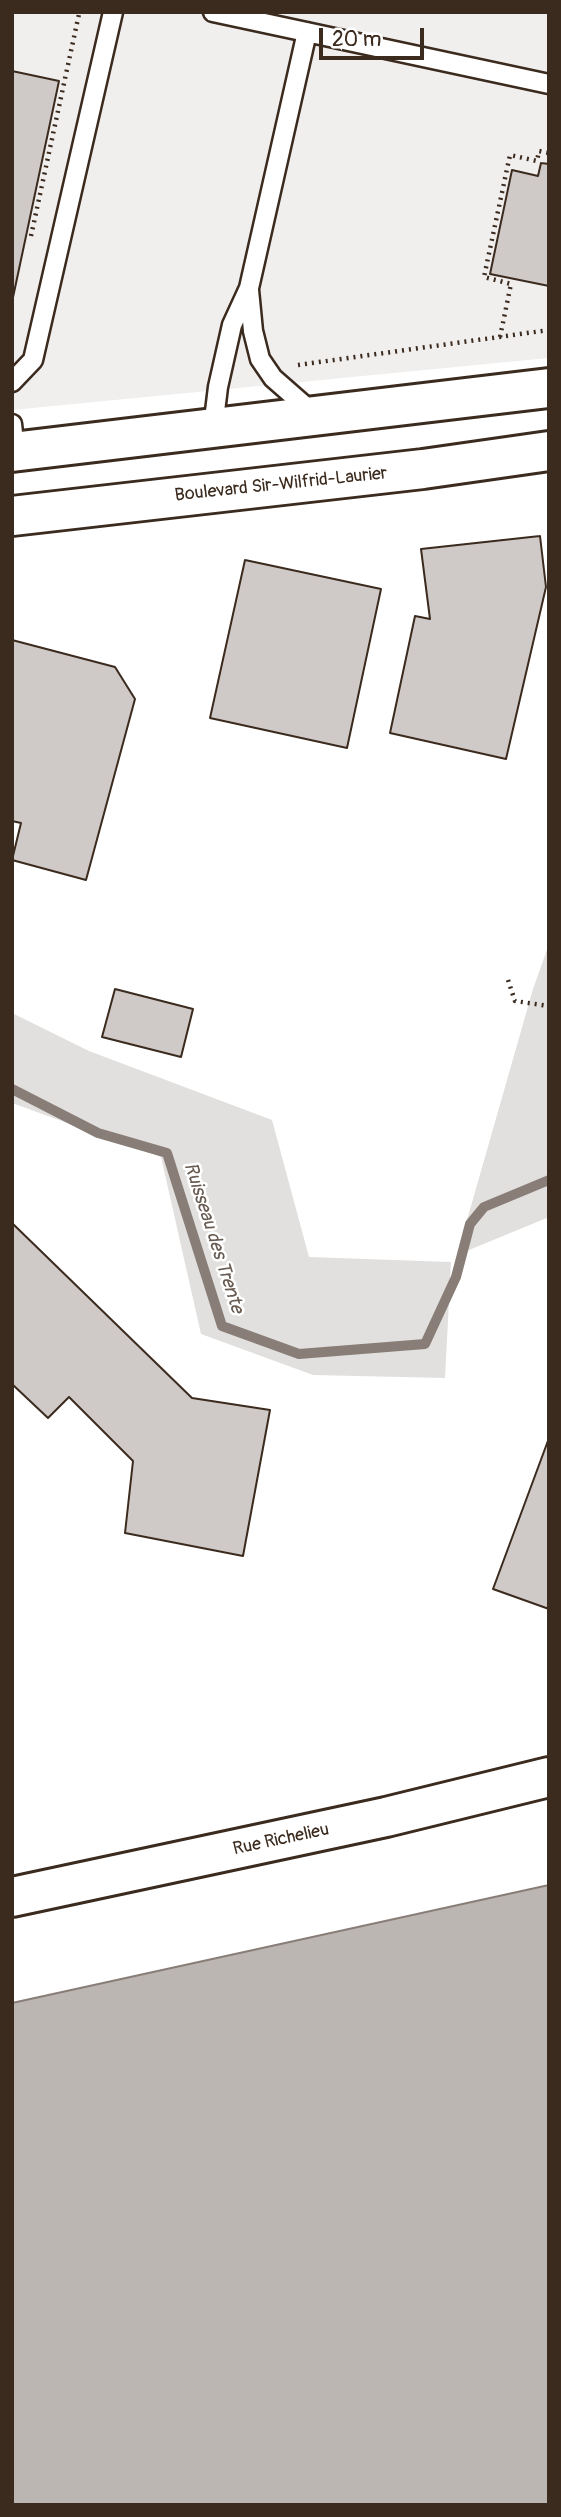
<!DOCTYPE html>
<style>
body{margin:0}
#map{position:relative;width:561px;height:2517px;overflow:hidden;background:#fff;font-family:Pangolin,sans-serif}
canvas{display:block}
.frame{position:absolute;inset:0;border:14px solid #3b2a1e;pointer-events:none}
.scale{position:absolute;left:319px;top:28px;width:105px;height:32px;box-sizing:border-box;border:4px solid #3b2a1e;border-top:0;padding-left:9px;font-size:21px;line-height:24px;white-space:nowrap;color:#3b2a1e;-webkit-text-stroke:5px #fff;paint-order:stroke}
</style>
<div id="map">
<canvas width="561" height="2517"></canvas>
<div class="frame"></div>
<div class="scale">20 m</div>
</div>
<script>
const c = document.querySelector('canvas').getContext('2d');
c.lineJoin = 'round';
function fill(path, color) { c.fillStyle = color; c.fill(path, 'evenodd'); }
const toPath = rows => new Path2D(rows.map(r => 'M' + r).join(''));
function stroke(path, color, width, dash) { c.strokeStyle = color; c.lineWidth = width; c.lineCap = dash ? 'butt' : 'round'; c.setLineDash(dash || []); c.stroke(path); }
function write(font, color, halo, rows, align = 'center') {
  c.font = font + ' Pangolin,sans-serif'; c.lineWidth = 5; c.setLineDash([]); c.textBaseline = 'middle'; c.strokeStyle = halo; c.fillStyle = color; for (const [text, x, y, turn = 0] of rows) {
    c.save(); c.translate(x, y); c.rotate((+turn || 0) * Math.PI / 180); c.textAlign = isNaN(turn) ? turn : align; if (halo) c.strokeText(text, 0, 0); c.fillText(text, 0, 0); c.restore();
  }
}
fill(toPath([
 [12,12,549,12,549,358,12,410]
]), '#f1efee');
fill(toPath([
 [549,944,549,1217,457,1255,533,989],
 [12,1013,89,1051,272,1120,309,1257,451,1262,445,1378,313,1375,201,1334,161,1157,12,1103]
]), '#e2e0de');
const water = toPath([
 [549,1885,549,2505,12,2505,12,2003,549,1885]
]);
fill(water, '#bcb6b3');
stroke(water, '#887e77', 2);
stroke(toPath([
 [12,1089,98,1133,167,1153,222,1326,299,1354,425,1344,456,1277,470,1224,484,1207,549,1180]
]), '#887e77', 10);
const building = toPath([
 [12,71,59,81,12,302,12,71],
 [541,163,549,164,549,286,490,274,512,170,538,176,541,163],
 [540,536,546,587,506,759,390,733,415,616,430,619,421,549,540,536],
 [245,560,381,589,347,748,210,718,245,560],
 [12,640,115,667,135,699,86,880,12,860,21,823,12,821,12,640],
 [115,989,193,1009,181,1057,102,1037,115,989],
 [12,1223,192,1398,270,1410,243,1556,125,1533,133,1461,69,1397,48,1418,12,1384,12,1223],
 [549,1438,549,1609,493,1589,549,1438]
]);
fill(building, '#cfcac7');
stroke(building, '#3b2a1e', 2);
const lane = toPath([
 [213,12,549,84],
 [249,290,253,331,260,359,273,378,313,413],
 [12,382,33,360,113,12],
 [12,424,15,451],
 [213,428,218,387,232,325,249,288,307,32]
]);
const secondary = toPath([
 [12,1897,386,1817,549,1777]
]);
const primary = toPath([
 [12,452,549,388],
 [12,516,423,469,549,451]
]);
stroke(lane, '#3b2a1e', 23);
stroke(secondary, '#3b2a1e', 44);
stroke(primary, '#3b2a1e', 44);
stroke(toPath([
 [31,236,79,14],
 [500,337,511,284,484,277,510,155,537,161,539,151,549,153],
 [298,365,549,330],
 [508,980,515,1001,549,1006]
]), '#3b2a1e', 4.5, [2, 5]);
stroke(lane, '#fff', 18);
stroke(secondary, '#fff', 38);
stroke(primary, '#fff', 38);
write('18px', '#3b2a1e', '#fff', [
 ["Boulevard Sir-Wilfrid-Laurier",281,485,-6],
 ["Rue Richelieu",281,1840,-12]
]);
write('italic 19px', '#685b52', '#fff', [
 ["Ruisseau des Trente",213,1238,72]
]);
</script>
